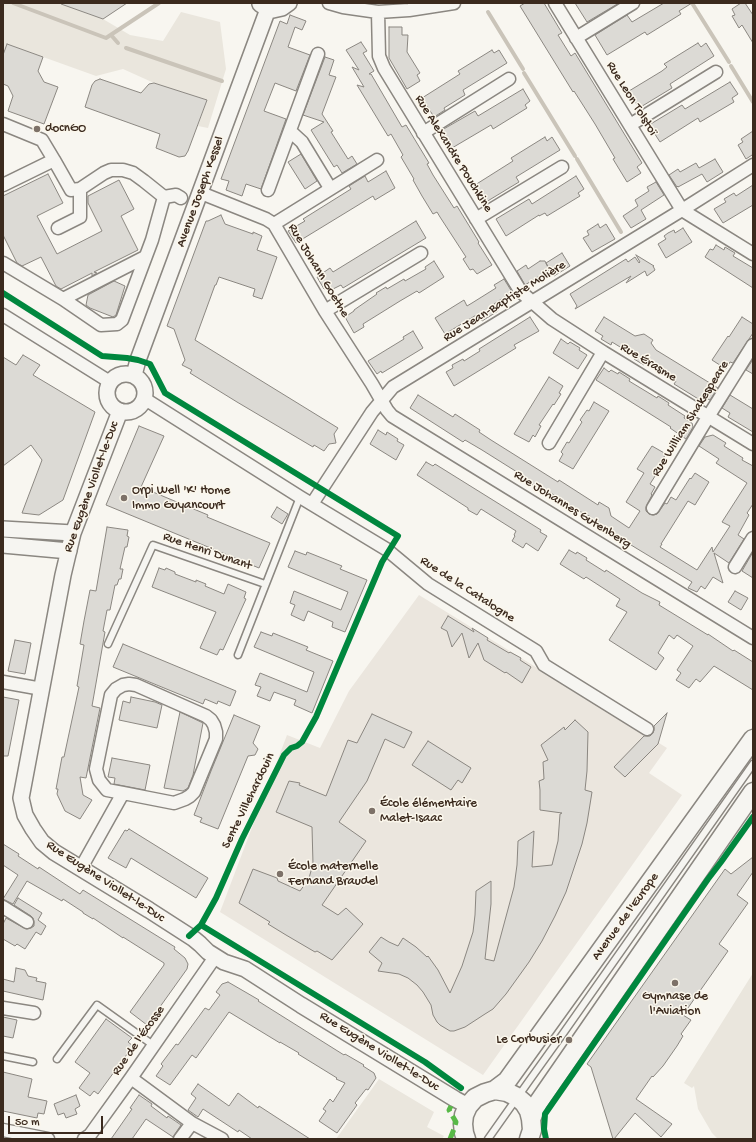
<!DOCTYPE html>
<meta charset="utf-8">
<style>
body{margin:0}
#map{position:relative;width:756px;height:1142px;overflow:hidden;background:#f8f6f0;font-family:"Gochi Hand",sans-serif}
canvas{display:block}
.frame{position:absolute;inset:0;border:4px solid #3b2a1e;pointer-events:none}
.scale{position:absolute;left:8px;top:1116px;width:95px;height:18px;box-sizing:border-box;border:2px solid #3b2a1e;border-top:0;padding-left:5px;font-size:12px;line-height:14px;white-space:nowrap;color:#3b2a1e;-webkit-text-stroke:3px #fbf7ec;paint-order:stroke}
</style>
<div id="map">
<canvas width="756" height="1142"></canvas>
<div class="frame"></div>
<div class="scale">50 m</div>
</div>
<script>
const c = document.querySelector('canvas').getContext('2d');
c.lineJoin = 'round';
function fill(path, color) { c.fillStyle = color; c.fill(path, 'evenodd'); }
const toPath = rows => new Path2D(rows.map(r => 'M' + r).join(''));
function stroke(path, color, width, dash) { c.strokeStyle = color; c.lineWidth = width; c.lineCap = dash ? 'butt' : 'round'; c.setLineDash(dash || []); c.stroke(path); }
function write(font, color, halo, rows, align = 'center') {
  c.font = font + ' "Gochi Hand",sans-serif'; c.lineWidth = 3; c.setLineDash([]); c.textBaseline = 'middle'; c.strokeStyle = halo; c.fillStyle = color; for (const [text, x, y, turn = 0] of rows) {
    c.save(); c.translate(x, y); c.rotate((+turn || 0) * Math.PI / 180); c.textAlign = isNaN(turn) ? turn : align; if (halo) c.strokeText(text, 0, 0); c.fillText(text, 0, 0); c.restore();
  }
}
fill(toPath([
 [419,595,667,748,649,773,682,795,483,1075,220,912,287,735,320,748,349,691]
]), '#ebe6de');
fill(toPath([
 [3,3,58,3,103,19,130,35,163,41,181,12,220,22,226,69,208,128,198,126,207,100,154,83,123,69,96,76,7,44,3,55],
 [753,973,753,1139,718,1139,712,1133,698,1109,694,1086,692,1088,684,1083],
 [379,1079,434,1112,427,1127,444,1136,442,1139,336,1139]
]), '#eae6dd');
stroke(toPath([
 [13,3,106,38,159,3],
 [692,3,729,62],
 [488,12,523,69],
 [111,35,118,43],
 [126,48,222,81],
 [731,66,753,102],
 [524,73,575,156],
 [577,159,621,232]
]), '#cac4b9', 4);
const building = toPath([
 [62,3,127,3,103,19,61,4,62,3],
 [525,3,544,3,562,33,558,35,571,56,575,53,642,163,637,167,641,173,627,182,613,159,615,158,595,124,574,91,573,92,520,6,525,3],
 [575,3,619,3,587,22,575,3],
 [664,3,692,3,679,11,681,14,647,35,645,32,607,55,595,35,627,15,632,22,664,3],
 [741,3,745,3,753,15,753,43,742,25,739,28,732,16,735,15,732,9,741,3],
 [290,15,306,21,302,30,295,27,288,47,310,55,296,91,275,83,264,111,286,119,261,189,246,184,242,196,226,190,229,181,221,179,280,21,287,24,290,15],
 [389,27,402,27,402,35,408,35,407,52,420,73,417,75,420,81,407,89,389,58,389,27],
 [361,42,367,51,363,53,374,71,369,74,371,74,402,127,406,125,429,163,427,164,433,175,454,208,457,206,479,242,478,243,492,265,477,274,473,269,470,270,463,259,466,257,440,217,437,212,433,214,422,196,413,180,414,179,401,157,403,155,391,134,388,136,357,85,364,87,352,67,359,70,346,50,361,42],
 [698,43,701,47,706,43,714,56,670,84,672,88,639,108,629,91,662,71,667,67,664,64,698,43],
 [7,44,43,57,38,71,44,82,58,87,44,124,8,111,13,96,8,86,3,84,3,55,7,44],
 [492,50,494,53,499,50,507,63,463,90,465,95,444,108,445,110,434,117,422,98,460,74,458,71,492,50],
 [325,57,334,60,329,75,336,77,322,114,333,131,331,132,348,159,352,156,357,164,342,173,337,165,334,167,311,130,324,122,303,115,325,57],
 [100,79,141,93,149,84,154,83,207,100,188,151,185,156,179,157,156,148,160,134,85,107,92,85,95,81,100,79],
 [730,82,738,94,732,98,734,102,700,122,698,118,660,142,649,125,682,105,685,109,730,82],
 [523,89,530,101,525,105,527,108,493,129,491,125,452,148,442,130,475,111,478,116,523,89],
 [753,131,753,157,752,155,746,159,738,145,743,142,741,139,753,131],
 [545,137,547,141,552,137,560,150,516,177,519,182,486,202,475,185,513,161,511,158,545,137],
 [301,154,317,181,305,189,288,162,301,154],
 [715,159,723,172,707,182,702,174,678,187,678,186,677,187,669,175,678,169,680,172,696,163,699,168,715,159],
 [386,171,395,188,375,200,373,196,296,243,288,231,305,221,303,219,351,189,349,186,365,176,368,182,386,171],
 [48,174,63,203,37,216,57,254,102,231,88,203,88,196,119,180,134,209,121,216,138,250,94,272,97,273,92,276,92,273,61,289,56,286,41,257,22,266,17,263,3,235,3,196,48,174],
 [576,176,584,189,578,193,580,196,547,216,545,213,539,216,539,215,506,236,496,219,529,199,532,204,576,176],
 [656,182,664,195,641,210,646,219,631,228,623,216,638,206,635,200,649,191,647,187,656,182],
 [753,185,753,205,723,223,714,209,726,202,724,199,734,193,736,196,753,185],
 [221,215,225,224,253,234,253,232,262,236,257,250,277,257,262,299,253,296,255,289,219,277,216,285,215,285,195,340,338,428,334,434,336,443,329,444,324,451,314,445,313,447,237,402,190,373,192,370,182,365,185,360,174,329,167,326,206,221,208,221,221,215],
 [416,221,426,238,343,288,341,285,331,290,329,287,324,289,317,277,330,268,333,272,416,221],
 [598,224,600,228,606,224,615,239,592,252,583,238,589,235,587,231,598,224],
 [683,228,692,242,666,258,658,244,666,239,664,236,668,233,674,230,675,233,683,228],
 [716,245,724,250,725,247,735,253,733,256,753,268,753,288,705,257,710,249,713,250,716,245],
 [562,253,570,266,554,276,546,263,562,253],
 [636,255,654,266,653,266,655,270,647,276,645,271,626,283,631,276,575,309,577,306,570,294,626,259,628,262,635,257,639,263,640,262,636,255],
 [434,261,444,277,419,293,417,291,400,301,363,324,364,327,354,333,345,317,354,311,354,310,377,294,376,293,386,287,387,289,404,279,405,281,426,269,425,267,434,261],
 [540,261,545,261,549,270,525,285,517,271,526,265,528,269,540,261],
 [504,279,512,292,494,304,498,311,482,321,478,314,445,334,435,318,464,300,467,306,472,303,496,288,494,285,504,279],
 [114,281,125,286,116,315,113,317,90,308,86,305,88,295,114,281],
 [530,317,539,331,514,345,516,348,454,386,446,372,453,368,452,365,463,359,464,361,480,351,479,349,530,317],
 [604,317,635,336,644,334,653,340,651,343,656,350,718,388,710,400,702,396,700,400,674,384,676,381,653,367,646,362,644,365,634,359,636,357,625,350,612,342,611,345,601,339,603,336,595,331,604,317],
 [742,317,753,324,753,333,733,363,730,362,726,369,712,360,728,336,729,337,742,317],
 [413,331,423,348,382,373,381,371,377,374,368,361,404,339,403,337,413,331],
 [561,339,568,344,570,342,580,348,579,350,587,355,578,369,553,353,561,339],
 [23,355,40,365,33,375,95,412,63,500,39,515,22,513,42,460,31,445,3,466,3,357,16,365,23,355],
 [752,361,753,362,753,374,746,370,752,361],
 [604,368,609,372,611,370,618,374,619,372,630,379,629,381,657,398,658,396,669,403,668,405,685,416,684,418,692,423,693,427,686,439,670,428,671,427,596,380,604,368],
 [549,377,563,386,559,393,561,394,554,405,553,404,539,425,541,426,535,437,533,435,529,442,514,434,549,377],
 [418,395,453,417,455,414,480,430,479,432,491,440,558,482,559,480,598,505,599,502,609,508,611,516,629,528,640,511,626,502,644,473,637,469,652,446,666,454,661,461,664,462,650,484,655,487,651,494,652,495,646,507,646,511,649,514,653,515,657,514,665,503,667,504,671,497,676,500,690,478,691,479,695,473,709,482,695,505,688,501,661,544,662,544,660,547,697,570,712,547,713,552,730,526,722,522,747,483,716,463,719,459,699,446,705,437,713,435,726,443,724,446,743,458,742,460,753,466,753,504,747,513,749,515,738,535,744,539,729,563,714,553,723,583,713,577,705,589,701,586,697,592,688,588,692,582,603,528,588,521,591,517,575,509,548,491,546,493,515,474,517,472,482,450,465,440,463,442,410,408,418,395],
 [730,395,753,409,753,432,728,417,730,413,722,408,730,395],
 [594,402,609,411,573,469,559,461,563,454,561,452,567,442,569,443,582,422,580,420,587,410,589,411,594,402],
 [139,426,164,436,141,487,208,515,207,517,270,543,259,568,106,505,139,426],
 [378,430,386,435,387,432,398,439,397,441,404,445,396,460,370,444,378,430],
 [426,462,433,466,435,464,541,530,540,532,547,536,538,551,526,543,523,548,512,541,515,536,514,535,516,531,481,509,477,515,468,510,468,508,417,475,426,462],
 [277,507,288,514,282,524,271,517,277,507],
 [107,527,128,530,127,536,129,537,127,547,125,547,120,569,123,569,121,579,119,579,117,585,115,585,110,610,107,610,103,631,105,632,92,706,100,708,86,778,80,777,83,795,92,800,80,819,65,811,57,794,58,789,56,789,62,757,64,757,79,687,77,686,84,645,80,644,84,621,90,590,96,591,107,527],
 [569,550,576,554,577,552,587,558,586,560,605,572,606,570,642,593,660,602,659,605,708,635,708,634,733,651,734,650,753,662,753,690,714,666,700,682,696,679,689,688,676,680,681,673,677,670,693,646,677,635,674,639,669,635,658,653,664,658,656,670,609,640,627,612,616,606,620,599,586,577,584,579,560,564,569,550],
 [295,551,306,555,307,552,342,566,340,569,367,580,345,632,332,627,333,622,308,611,304,621,291,615,295,605,290,603,294,591,341,610,348,592,288,567,295,551],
 [753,552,753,578,742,571,753,552],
 [159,568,165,570,166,568,175,572,175,574,196,582,196,580,206,584,205,586,224,594,228,584,246,592,244,598,246,599,223,650,220,649,217,655,200,648,216,612,152,587,159,568],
 [735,591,748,598,741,610,728,602,735,591],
 [448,616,474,632,472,628,488,638,487,640,509,653,510,652,521,658,520,660,531,667,522,683,506,672,505,673,484,660,478,643,469,658,462,633,452,647,447,631,441,628,448,616],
 [261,632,272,636,273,633,308,647,306,650,333,661,312,713,294,705,296,700,274,692,270,701,257,696,261,687,255,685,260,673,307,692,314,672,254,647,261,632],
 [15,640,31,643,25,674,8,671,15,640],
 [123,644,236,691,230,706,218,701,217,704,205,699,203,704,113,667,123,644],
 [3,697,19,700,8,756,3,756,3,697],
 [131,697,155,702,162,705,157,728,119,720,123,701,130,703,131,697],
 [180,712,203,723,193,775,188,788,183,791,164,788,180,712],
 [667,713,658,744,625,777,614,767,644,736,650,736,653,733,654,730,654,726,667,713],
 [372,714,412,732,404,748,385,739,367,781,339,822,366,841,322,905,338,915,346,908,363,924,332,960,317,951,315,952,286,935,268,924,270,922,239,903,253,869,277,878,278,881,300,891,305,884,309,878,313,864,312,827,276,812,277,810,289,781,300,783,299,785,326,796,348,740,357,743,372,714],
 [234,715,260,726,253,743,258,749,255,755,248,756,218,829,200,822,202,818,194,815,211,771,234,715],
 [575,720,588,732,587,771,585,790,592,792,587,823,582,844,566,892,555,916,542,941,529,962,506,994,493,1009,485,1014,465,1027,454,1031,450,1031,440,1025,437,1022,433,1015,431,1005,423,992,417,985,408,978,399,974,378,971,382,963,369,952,381,937,389,942,398,946,403,938,416,947,427,957,428,956,438,970,450,993,462,966,473,932,475,915,476,891,491,881,491,904,485,959,494,961,514,887,517,865,518,841,534,831,532,867,552,865,558,841,560,814,562,813,540,810,540,790,539,781,544,779,543,762,548,760,541,745,564,727,565,730,575,720],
 [428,741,471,768,462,783,458,780,451,790,412,765,428,741],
 [112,758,150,765,145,790,114,784,115,778,108,777,112,758],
 [129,829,208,878,196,898,131,858,126,868,108,858,125,830,127,831,129,829],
 [3,844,19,854,18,856,38,869,39,867,80,894,83,890,175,947,174,949,185,958,188,964,187,969,147,1025,130,1012,164,965,164,963,123,937,123,938,93,918,93,919,83,913,83,912,63,899,62,901,27,881,13,904,3,899,18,875,3,865,3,844],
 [753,857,753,872,737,895,748,903,719,944,728,951,683,1015,691,1020,681,1034,683,1036,677,1046,663,1066,653,1077,652,1076,636,1099,672,1124,661,1137,635,1113,614,1139,613,1139,591,1067,587,1064,725,869,731,874,753,857],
 [18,898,42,913,38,920,46,926,41,935,36,932,25,949,17,944,15,946,3,939,3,924,6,918,26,929,31,928,34,926,34,922,33,918,31,916,14,905,18,898],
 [16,968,25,970,28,976,37,978,36,981,46,983,43,1000,3,991,3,979,14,982,16,968],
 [228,982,247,993,259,1000,258,1001,344,1055,345,1054,364,1065,363,1066,374,1073,376,1078,368,1090,366,1089,355,1103,357,1105,337,1133,319,1121,326,1111,323,1109,330,1099,333,1102,345,1083,336,1079,337,1078,298,1054,299,1053,280,1042,280,1043,229,1012,196,1058,192,1055,170,1085,156,1076,163,1066,161,1064,176,1044,178,1045,205,1008,209,1010,220,995,216,992,222,984,228,982],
 [3,1017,17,1020,13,1038,3,1036,3,1017],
 [106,1019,132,1038,128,1042,133,1046,98,1094,94,1091,90,1096,79,1088,90,1073,75,1062,106,1019],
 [3,1072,32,1079,28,1097,47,1101,44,1114,38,1113,37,1118,3,1111,3,1072],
 [198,1084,229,1106,238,1093,258,1108,259,1106,279,1119,310,1139,252,1139,239,1130,238,1132,203,1109,198,1117,188,1110,196,1098,191,1094,198,1084],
 [76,1095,80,1106,75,1109,77,1114,66,1118,64,1113,58,1115,54,1104,76,1095],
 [139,1095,152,1104,151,1106,167,1118,168,1116,181,1125,173,1137,146,1119,132,1139,111,1139,132,1109,130,1108,139,1095]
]);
fill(building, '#dcdad5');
stroke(building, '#8b8781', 1);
const service = toPath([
 [108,644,153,545,265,584],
 [238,655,300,497],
 [3,1056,33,1062],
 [57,1059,97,1005,153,1045],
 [488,1139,529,1081,562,1035,753,764]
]);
const minor = toPath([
 [329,3,343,7,378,12,409,10,454,3],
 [555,3,682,210,753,254],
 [378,12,379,56,384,68,521,292,552,319,603,352,753,444],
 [576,38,633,3],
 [3,124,42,140,54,160],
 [630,125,716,72],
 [290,131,302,142,330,188],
 [423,133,509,79],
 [3,185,54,160,71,190,80,189],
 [268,190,318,54],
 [201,193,266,219,274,224,325,311,372,384,387,410,392,416,753,638],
 [164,197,176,195,181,198],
 [476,219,562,167],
 [274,224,377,160],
 [3,263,63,299,101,325,117,324,122,320,152,240,164,197,144,181,133,173,123,170,111,170,104,173,80,189,80,217,58,228],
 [63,299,145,257],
 [325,311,421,253],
 [3,315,110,382],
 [145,399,300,497,386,549,428,584,536,651,544,665,647,729],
 [549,443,603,352],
 [312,504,372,412,393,387,682,210,753,165],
 [653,508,708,417,753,345],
 [735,567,753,538],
 [3,682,42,689],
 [129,684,136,685,206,716,211,720,214,725,216,732,216,739,194,792,190,796,185,799,174,803,123,793,107,790,99,780,96,769,111,695,116,689,123,685,129,684],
 [81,868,123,793],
 [3,907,27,922],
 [3,1008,34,1013],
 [131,1078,192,1123,222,1139],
 [3,1130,48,1139],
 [84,1139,90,1135,95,1128,131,1078,215,957],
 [180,1139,192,1123]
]);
const tertiary = toPath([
 [260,4,263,6,273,10,282,8,289,3],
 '107 393a19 19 0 1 1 38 0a19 19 0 1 1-38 0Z',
 [134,375,138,360,268,9],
 [120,411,73,533,63,575,21,798,25,815,33,829,42,842,54,852,149,910,194,939,200,944,208,952,224,962,245,969,301,1005,455,1099,468,1106],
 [3,529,73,533],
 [3,545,69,551]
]);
const primary = toPath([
 [495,1090,507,1081,753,739],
 [531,1119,538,1103,753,792],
 [466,1139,464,1133,463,1124,464,1115,468,1106,475,1098,485,1093,495,1090,507,1092,517,1097,524,1103,529,1111,531,1119,532,1130,529,1139]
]);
stroke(service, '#8b8781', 9);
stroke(minor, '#8b8781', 15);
stroke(tertiary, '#8b8781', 18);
stroke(primary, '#8b8781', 21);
stroke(service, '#f6f5f1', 6);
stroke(minor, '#f6f5f1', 12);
stroke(tertiary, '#f6f5f1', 15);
stroke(primary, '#f6f5f1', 18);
stroke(toPath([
 [450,1139,454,1129,456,1122,449,1110,451,1106]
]), '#58b947', 5, [10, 5]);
stroke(toPath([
 [3,293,102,356,127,358,138,360,150,364,165,393,398,536,382,562,316,717,302,742,297,746,291,748,284,755,242,839,216,898,201,925,189,936],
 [201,925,425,1062,461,1088],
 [546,1139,544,1129,545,1114,708,879,721,862,753,817]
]), '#00873e', 6);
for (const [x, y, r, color] of [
 [37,129,4,"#7d7168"],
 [124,498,4,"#7d7168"],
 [372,811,4,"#7d7168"],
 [280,874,4,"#7d7168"],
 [675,983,4,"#7d7168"],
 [569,1040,4,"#7d7168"]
]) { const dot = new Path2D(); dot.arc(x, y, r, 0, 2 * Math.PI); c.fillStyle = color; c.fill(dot); stroke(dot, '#fbf7ec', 1.5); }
write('13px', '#3b2a1e', '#fbf7ec', [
 ["Rue Leon Tolstoï",631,99,58],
 ["Rue Alexandre Pouchkine",453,154,58],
 ["Avenue Joseph Kessel",201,192,-70],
 ["Rue Johann Goethe",318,271,59],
 ["Rue Jean-Baptiste Molière",505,302,-32],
 ["Rue Érasme",648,363,31],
 ["Rue William Shakespeare",691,419,-58],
 ["Rue Eugène Viollet-le-Duc",92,487,-70],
 ["Rue Johannes Gutenberg",572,510,32],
 ["Rue Henri Dunant",207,552,19],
 ["Rue de la Catalogne",467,590,33],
 ["Sente Villehardouin",249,801,-64],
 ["Rue Eugène Viollet-le-Duc",105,882,33],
 ["Avenue de l'Europe",626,917,-54],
 ["Rue de l'Écosse",139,1041,-55],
 ["Rue Eugène Viollet-le-Duc",379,1052,32]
]);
write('13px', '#3b2a1e', '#fbf7ec', [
 ["docnGO",45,129],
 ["Orpi Well 'K' Home",132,491],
 ["Immo Guyancourt",132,506],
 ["École élémentaire",380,804],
 ["Malet-Isaac",380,819],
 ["École maternelle",288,867],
 ["Fernand Braudel",288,882],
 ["Gymnase de",675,997,"center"],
 ["l'Aviation",675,1012,"center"],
 ["Le Corbusier",561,1040,"right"]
], 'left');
</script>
